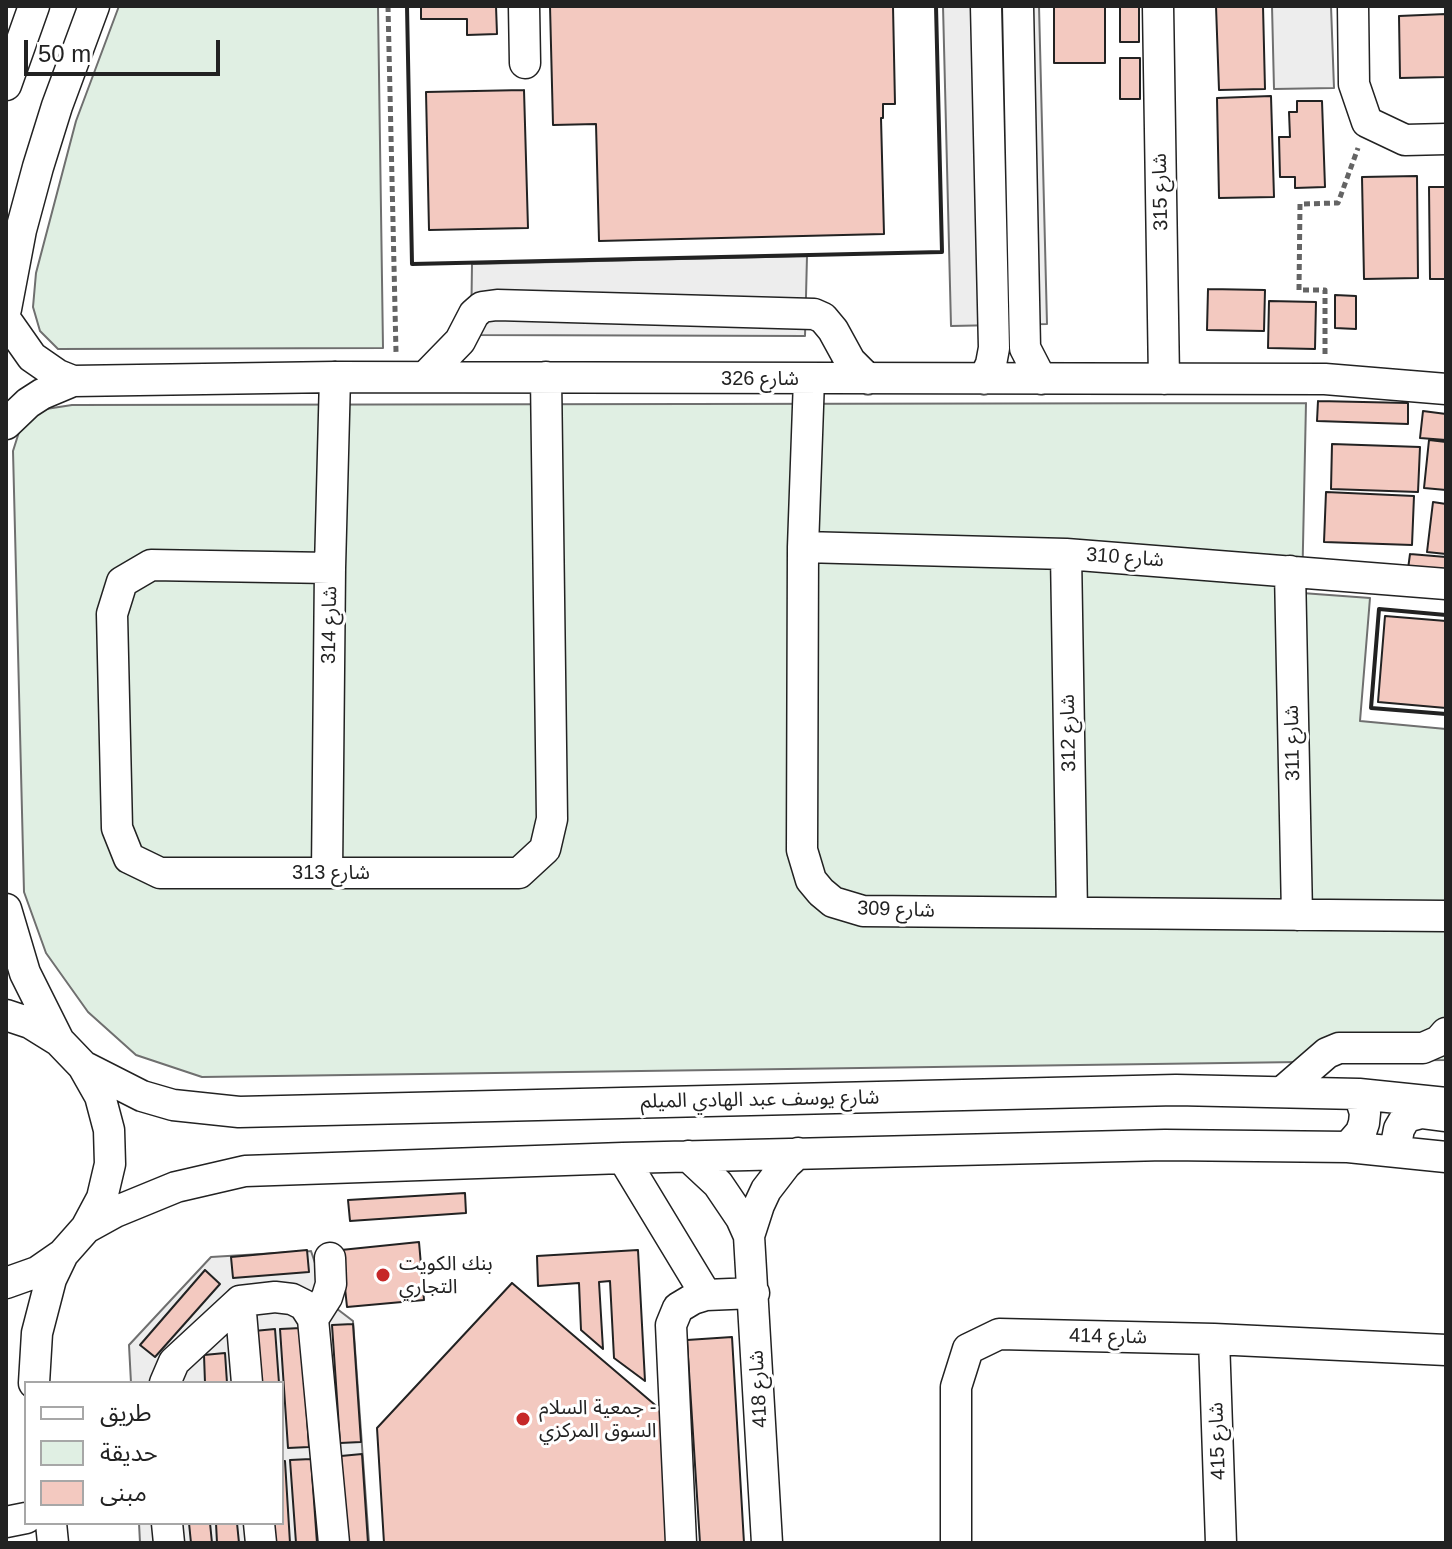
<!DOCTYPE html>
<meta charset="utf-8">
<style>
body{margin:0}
#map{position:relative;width:1452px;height:1549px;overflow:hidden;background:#fff;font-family:Helvetica,"Noto Sans Arabic",sans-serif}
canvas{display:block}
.frame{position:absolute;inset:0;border:8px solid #222;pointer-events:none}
.legend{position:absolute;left:24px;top:1381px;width:260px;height:144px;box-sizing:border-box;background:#fff;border:2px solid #a7a7a7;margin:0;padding:10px 14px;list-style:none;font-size:24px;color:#222}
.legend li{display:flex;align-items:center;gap:16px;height:40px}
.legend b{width:40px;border:2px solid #a7a7a7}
.scale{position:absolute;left:24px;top:40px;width:196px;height:36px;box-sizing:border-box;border:4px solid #222;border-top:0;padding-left:10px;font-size:24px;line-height:28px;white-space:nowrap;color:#222;-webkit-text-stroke:6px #fff;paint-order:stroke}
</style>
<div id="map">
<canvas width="1452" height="1549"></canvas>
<div class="frame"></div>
<ul class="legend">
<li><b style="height:10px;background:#fff"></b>طريق</li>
<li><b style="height:22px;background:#e0efe3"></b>حديقة</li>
<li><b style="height:22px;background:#f3c9c0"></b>مبنى</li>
</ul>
<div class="scale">50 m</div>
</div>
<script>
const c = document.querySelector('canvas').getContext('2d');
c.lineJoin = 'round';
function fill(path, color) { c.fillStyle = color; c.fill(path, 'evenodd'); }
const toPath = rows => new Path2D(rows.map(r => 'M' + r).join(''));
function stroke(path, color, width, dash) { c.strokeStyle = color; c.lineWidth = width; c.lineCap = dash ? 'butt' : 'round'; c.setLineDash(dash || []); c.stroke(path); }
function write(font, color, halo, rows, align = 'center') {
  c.font = font + ' Helvetica,"Noto Sans Arabic",sans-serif'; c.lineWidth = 6; c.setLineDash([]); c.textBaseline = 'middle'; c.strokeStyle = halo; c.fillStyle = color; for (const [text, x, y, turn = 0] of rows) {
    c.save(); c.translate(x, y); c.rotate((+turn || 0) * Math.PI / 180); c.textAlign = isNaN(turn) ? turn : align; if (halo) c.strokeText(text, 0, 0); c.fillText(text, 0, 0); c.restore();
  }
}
const green = toPath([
 [119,6,378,6,383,348,58,349,40,331,33,307,36,273,76,121,119,6],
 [1306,403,1302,593,1370,598,1360,721,1446,729,1446,1060,202,1077,136,1055,88,1012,46,953,24,892,13,451,19,432,31,418,46,409,72,405,1306,403]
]);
fill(green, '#e0efe3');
stroke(green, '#6f6f6f', 2);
const parking = toPath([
 [943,6,1039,6,1047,324,951,326,943,6],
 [1272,6,1331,6,1334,88,1274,89,1272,6],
 [807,256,805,336,471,335,472,264,807,256],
 [311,1251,328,1302,353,1321,369,1543,140,1543,139,1523,282,1523,282,1383,131,1383,129,1345,211,1257,311,1251]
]);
fill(parking, '#ededed');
stroke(parking, '#6f6f6f', 2);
const building = toPath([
 [421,6,496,6,497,34,467,35,467,19,421,19,421,6],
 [550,6,893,6,895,104,883,104,883,118,881,118,884,234,599,241,596,124,553,125,550,6],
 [1054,6,1105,6,1105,63,1054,63,1054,6],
 [1120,6,1139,6,1139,42,1120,42,1120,6],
 [1216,6,1263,6,1265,89,1219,90,1216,6],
 [1446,14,1446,77,1400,78,1399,16,1446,14],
 [1120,58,1140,58,1140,99,1120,99,1120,58],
 [524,90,528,228,429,230,426,92,524,90],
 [1271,96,1274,197,1219,198,1217,98,1271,96],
 [1297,101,1322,101,1325,187,1295,188,1295,177,1280,177,1279,137,1290,137,1289,112,1297,112,1297,101],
 [1417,176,1418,278,1364,279,1362,177,1417,176],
 [1429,187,1446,187,1446,279,1430,279,1429,187],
 [1208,289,1265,290,1264,331,1207,330,1208,289],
 [1335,295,1356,296,1356,329,1335,328,1335,295],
 [1269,301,1316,302,1315,349,1268,348,1269,301],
 [1318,401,1408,403,1408,424,1317,421,1318,401],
 [1423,411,1446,414,1446,440,1420,438,1423,411],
 [1429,440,1446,442,1446,490,1424,488,1429,440],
 [1332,444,1420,447,1418,492,1331,489,1332,444],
 [1326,492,1414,496,1412,545,1324,542,1326,492],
 [1433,502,1446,504,1446,554,1427,552,1433,502],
 [1410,554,1446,557,1446,572,1408,569,1410,554],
 [1385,616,1446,621,1446,708,1378,702,1385,616],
 [465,1193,466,1213,350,1221,348,1200,465,1193],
 [419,1242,424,1300,347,1307,341,1250,419,1242],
 [307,1250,309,1272,233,1278,231,1257,307,1250],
 [638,1250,645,1381,614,1358,610,1281,599,1282,603,1349,581,1330,579,1283,538,1286,537,1256,638,1250],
 [205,1270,220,1284,155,1357,140,1345,205,1270],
 [512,1283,661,1410,667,1543,384,1543,377,1428,512,1283],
 [353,1324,361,1442,340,1443,332,1325,353,1324],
 [301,1328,309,1447,288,1448,280,1329,301,1328],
 [275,1329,279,1383,257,1383,254,1331,275,1329],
 [732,1337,744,1543,700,1543,687,1340,732,1337],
 [225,1353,227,1383,205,1383,204,1355,225,1353],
 [362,1454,368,1543,347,1543,341,1456,362,1454],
 [311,1459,317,1543,296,1543,290,1460,311,1459],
 [282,1461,285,1461,290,1543,269,1543,267,1523,282,1523,282,1461],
 [189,1523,210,1523,212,1543,191,1543,189,1523],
 [216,1523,237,1523,239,1543,217,1543,216,1523]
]);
fill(building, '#f3c9c0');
stroke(building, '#222', 2);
const minor = toPath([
 [524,6,525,63],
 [1018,6,1025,348,1041,379],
 [1158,6,1164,379],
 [1353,6,1354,84,1367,122,1405,140,1446,139],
 [6,85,34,6],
 [6,309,21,230,38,167,57,106,94,6],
 [6,320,32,357,58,375,73,381],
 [425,377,460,341,474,314,482,307,497,305,814,314,823,318,833,330,850,361,868,379],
 [809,379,803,547,802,850,811,880,821,892,833,902,863,911,1446,916],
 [984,379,991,364,994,348,986,6],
 [6,424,28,403,42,394,73,381,335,377,1325,379,1446,389],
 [803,547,1066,554,1446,584],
 [1066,554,1072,913],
 [330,568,151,565,122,582,112,614,117,828,129,858,160,873,519,873,545,849,552,819,546,377],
 [1290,571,1297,915],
 [327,873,330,568,335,377],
 [6,909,25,973,58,1039],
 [6,1015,30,1023,59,1041,83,1066,100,1096,109,1130,110,1164,102,1198,86,1228,63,1254,37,1272,6,1283],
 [83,1066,142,1096,173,1105,239,1112,1176,1090,1359,1094,1446,1103],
 [1282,1092,1327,1053,1339,1048,1423,1048,1439,1041,1446,1033],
 [1348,1147,1361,1132,1364,1123,1365,1113,1359,1094],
 [1395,1150,1399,1129,1406,1117,1421,1113,1444,1116],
 [688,1156,718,1184,741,1218,749,1236],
 [623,1158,706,1295],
 [86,1228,115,1212,176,1187,245,1171,623,1158,1165,1145,1348,1147,1446,1157],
 [240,1301,247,1383],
 [313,1319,327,1297,331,1284,330,1258],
 [1214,1339,1221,1543],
 [34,1383,37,1333,51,1279,63,1254],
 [165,1383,174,1362,240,1301,275,1297,292,1299,304,1305,313,1319,334,1543],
 [6,1522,26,1518],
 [51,1523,53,1543],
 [167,1523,169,1543],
 [259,1523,261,1543],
 [681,1543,671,1325,678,1308,693,1299,706,1295,754,1293],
 [767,1543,749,1236,759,1205,766,1190,786,1164,798,1153],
 [956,1543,956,1387,968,1349,999,1334,1214,1339,1446,1350]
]);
stroke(minor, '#222', 33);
stroke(toPath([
 [388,6,396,352],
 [1325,354,1325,290,1299,290,1300,204,1338,203,1358,148]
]), '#646464', 5, [6, 4]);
stroke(minor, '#fff', 30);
stroke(toPath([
 [407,6,412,264,942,252,936,6],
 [1446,615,1379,609,1371,708,1446,714]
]), '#222', 4);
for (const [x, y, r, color] of [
 [383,1275,8,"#c62828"],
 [523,1419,8,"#c62828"]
]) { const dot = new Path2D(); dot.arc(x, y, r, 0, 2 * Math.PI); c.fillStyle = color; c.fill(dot); stroke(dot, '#fff', 3); }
write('20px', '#222', '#fff', [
 ["شارع 315",1161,192,-91],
 ["شارع 326",760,379],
 ["شارع 310",1125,558,4],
 ["شارع 314",330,625,-89],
 ["شارع 312",1069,733,-91],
 ["شارع 311",1293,743,-91],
 ["شارع 313",331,873],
 ["شارع 309",896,910,2],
 ["شارع يوسف عبد الهادي الميلم",760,1100,-1],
 ["شارع 414",1108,1337,1],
 ["شارع 418",759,1389,-93],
 ["شارع 415",1218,1441,-92]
]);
write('20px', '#222', '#fff', [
 ["بنك الكويت",399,1264],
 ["التجاري",399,1287],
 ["جمعية السلام -",539,1408],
 ["السوق المركزي",539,1431]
], 'left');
</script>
